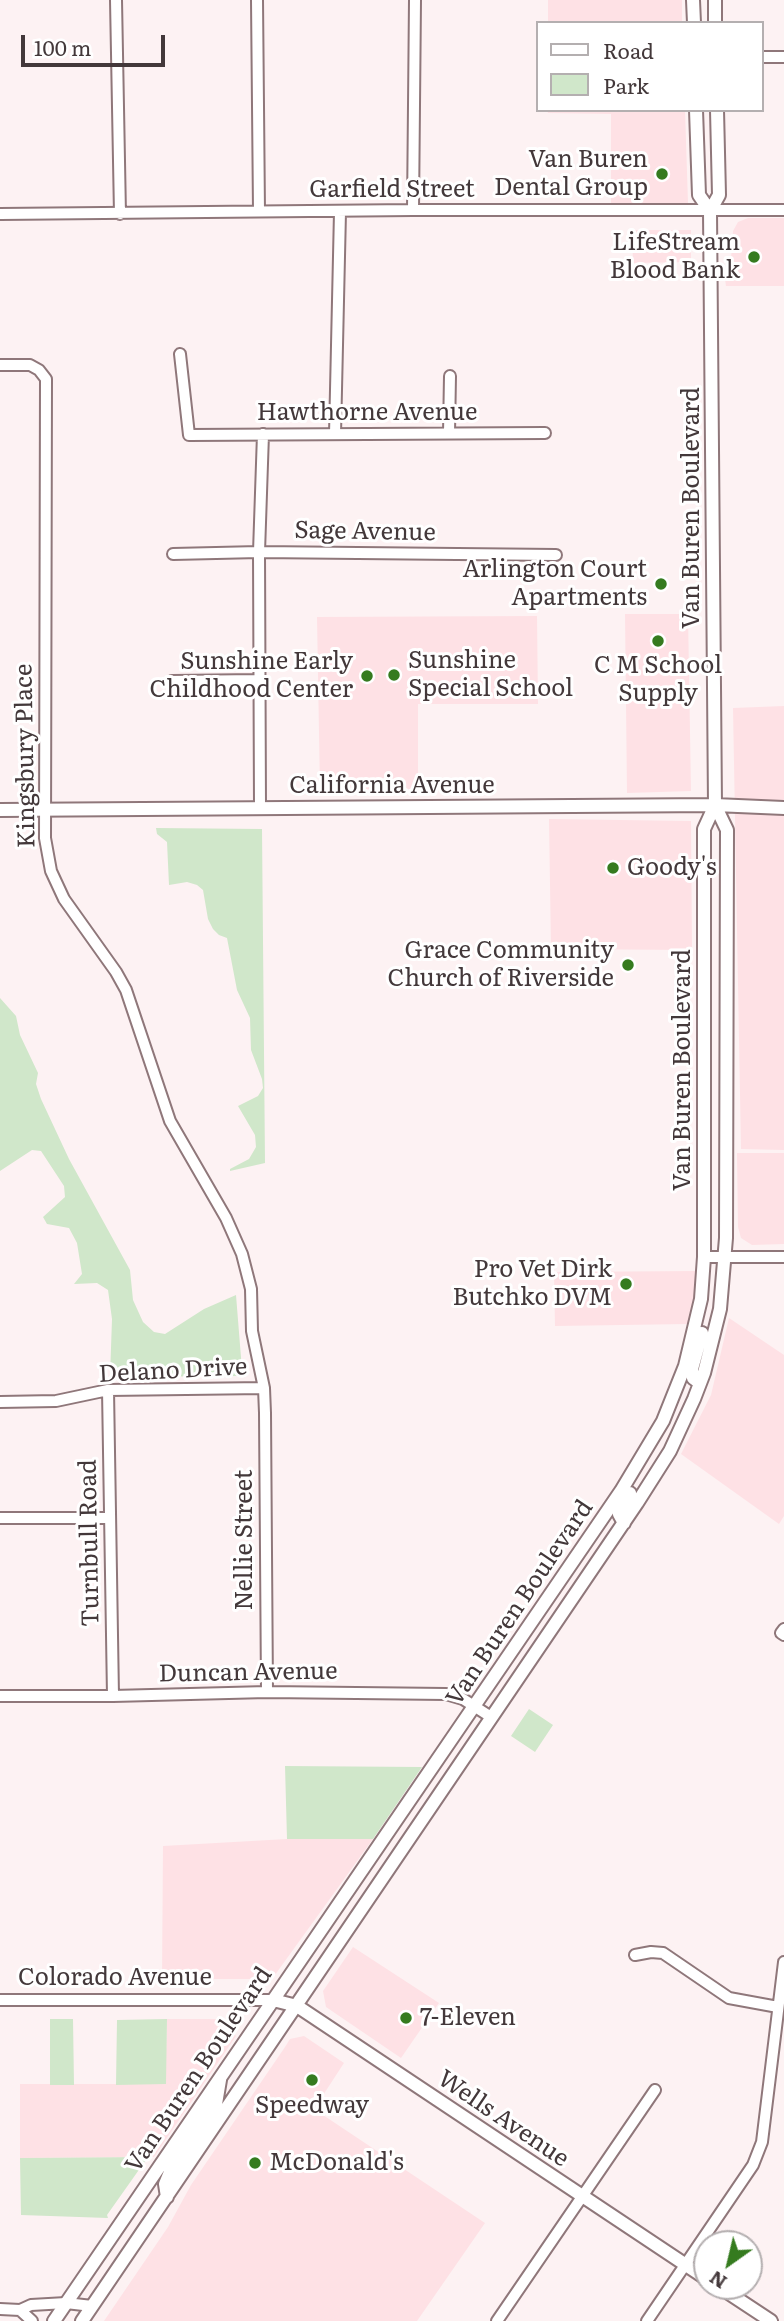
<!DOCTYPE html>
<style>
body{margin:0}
#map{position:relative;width:784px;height:2321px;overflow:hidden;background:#fdf2f3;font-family:Literata,serif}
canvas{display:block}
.legend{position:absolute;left:536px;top:21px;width:228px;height:91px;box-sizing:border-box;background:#fff;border:2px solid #b4afb0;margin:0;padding:9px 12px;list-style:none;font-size:21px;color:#43383a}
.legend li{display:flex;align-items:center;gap:14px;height:35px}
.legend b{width:35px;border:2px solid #b4afb0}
.north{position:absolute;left:693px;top:2230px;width:70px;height:70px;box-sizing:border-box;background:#fff;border:2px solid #b4afb0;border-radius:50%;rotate:214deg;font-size:19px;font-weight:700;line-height:28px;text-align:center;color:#43383a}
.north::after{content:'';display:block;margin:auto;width:24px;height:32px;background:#357b1f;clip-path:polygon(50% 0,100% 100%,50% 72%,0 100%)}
.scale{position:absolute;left:21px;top:35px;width:144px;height:32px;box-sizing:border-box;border:4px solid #43383a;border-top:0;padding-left:9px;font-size:21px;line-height:24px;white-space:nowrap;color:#43383a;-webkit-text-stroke:5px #fff;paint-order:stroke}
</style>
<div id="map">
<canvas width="784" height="2321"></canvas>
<ul class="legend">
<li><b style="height:9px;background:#fff"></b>Road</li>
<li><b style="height:19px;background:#d0e7ca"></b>Park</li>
</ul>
<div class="north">N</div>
<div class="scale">100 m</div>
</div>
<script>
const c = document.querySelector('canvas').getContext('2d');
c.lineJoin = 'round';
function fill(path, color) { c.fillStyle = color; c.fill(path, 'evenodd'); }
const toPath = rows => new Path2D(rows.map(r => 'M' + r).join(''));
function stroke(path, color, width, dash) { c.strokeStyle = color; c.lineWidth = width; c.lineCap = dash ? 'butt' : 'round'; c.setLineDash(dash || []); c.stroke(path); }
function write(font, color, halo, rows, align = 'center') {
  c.font = font + ' Literata,serif'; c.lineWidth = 6; c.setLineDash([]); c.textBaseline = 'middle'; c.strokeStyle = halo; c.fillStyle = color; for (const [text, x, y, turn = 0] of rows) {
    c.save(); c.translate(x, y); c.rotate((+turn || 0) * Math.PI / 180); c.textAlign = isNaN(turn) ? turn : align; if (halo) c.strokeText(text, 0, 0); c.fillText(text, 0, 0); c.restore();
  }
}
fill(toPath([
 [548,0,682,0,682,23,548,23],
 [547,110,685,110,688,203,611,203,611,114,548,113],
 [748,218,784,218,784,286,726,286,725,279,731,259,733,231,738,222],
 [632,230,691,230,691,262,633,263],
 [625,614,688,614,691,791,627,793],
 [537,616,538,704,418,704,418,789,320,790,317,617],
 [784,706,784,1150,741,1149,733,708],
 [549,819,691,821,692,950,551,949],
 [737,1153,784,1153,784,1244,752,1245,741,1238,738,1227],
 [697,1271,694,1297,688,1324,555,1326,554,1272],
 [729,1318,784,1355,784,1516,779,1524,681,1454,711,1395],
 [287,1839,373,1839,272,1979,162,1979,163,1846],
 [353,1947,439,2003,401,2058,326,2007,323,1991],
 [167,2019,223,2019,223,2022,236,2036,154,2157,20,2158,20,2084,165,2084],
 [304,2036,344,2063,314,2109,485,2223,417,2321,104,2321,168,2227,191,2185,285,2047,290,2039]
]), '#fee1e5');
fill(toPath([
 [156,828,262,829,265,1163,230,1171,230,1169,249,1159,256,1147,255,1135,238,1106,258,1096,263,1088,262,1079,251,1050,250,1018,237,990,227,938,219,935,213,929,208,919,203,890,197,885,187,882,169,885,167,842,157,834],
 [0,998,16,1016,20,1035,38,1073,36,1084,41,1099,69,1159,130,1270,133,1300,143,1322,154,1332,165,1334,204,1309,236,1295,242,1370,237,1376,110,1377,112,1319,108,1290,97,1283,74,1284,82,1274,77,1243,69,1228,47,1224,43,1217,65,1197,64,1186,41,1151,32,1150,0,1171],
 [529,1709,553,1725,535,1752,511,1736],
 [285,1766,422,1767,373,1839,287,1839],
 [73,2019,74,2085,50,2085,50,2019],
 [167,2019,166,2084,116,2085,117,2020],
 [148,2157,107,2215,108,2218,21,2215,20,2158]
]), '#d0e7ca');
const minor = toPath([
 [116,0,120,214],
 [257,0,259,211],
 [761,57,784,57],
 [413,210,415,0],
 [0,214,413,210,784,210],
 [180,354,189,435,545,433],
 [0,365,30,365,39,370,46,379,45,838,51,871,64,899,116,972,126,990,170,1121,226,1218,242,1254,251,1289,252,1331,264,1388,265,1413,267,1692],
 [449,433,450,376],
 [335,434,340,212],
 [173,554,259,552,556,555],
 [172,681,258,680],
 [260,808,259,552,263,434],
 [704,1257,784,1257],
 [108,1390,113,1696],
 [0,1402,56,1401,108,1390,264,1388],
 [0,1518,110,1518],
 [784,1629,781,1633,784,1635],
 [0,1696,113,1696,267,1692,446,1694,463,1699,491,1717],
 [635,1955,651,1952,663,1953,729,1998,778,2007],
 [0,2000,273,2000],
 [0,2309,20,2310,31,2305,66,2303,92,2306],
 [20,2310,32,2321],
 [497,2321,655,2090],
 [647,2321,753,2165,762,2142,784,1962]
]);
const major = toPath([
 [693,0,694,23],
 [715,0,715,23],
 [696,110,699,195,710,211],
 [0,810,715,805,784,808],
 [700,1383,693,1378,692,1369,702,1333],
 [624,1523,619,1514,630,1493],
 [273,2000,297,2006,707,2279],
 [167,2197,165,2184,170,2172,216,2104,220,2080],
 [718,2286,771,2321],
 [54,2321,621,1491,663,1421,685,1366,701,1299,704,1257,704,829,715,805,710,211,719,195,717,110],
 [82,2321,637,1503,670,1451,694,1399,704,1373,720,1309,726,1238,727,830,715,805]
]);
stroke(minor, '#8f777a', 14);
stroke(major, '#8f777a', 16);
stroke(minor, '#fff', 10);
stroke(major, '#fff', 12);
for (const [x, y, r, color] of [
 [662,174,7,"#357b1f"],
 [754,257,7,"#357b1f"],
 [661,584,7,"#357b1f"],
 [658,641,7,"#357b1f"],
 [394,675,7,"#357b1f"],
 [367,676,7,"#357b1f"],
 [613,868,7,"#357b1f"],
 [628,965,7,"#357b1f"],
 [626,1284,7,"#357b1f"],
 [406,2018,7,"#357b1f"],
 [312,2080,7,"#357b1f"],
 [255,2163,7,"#357b1f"]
]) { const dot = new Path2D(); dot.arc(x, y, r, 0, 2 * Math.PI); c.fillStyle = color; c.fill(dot); stroke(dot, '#fff', 2.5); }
write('24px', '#43383a', '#fff', [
 ["Van Buren",648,160],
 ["Dental Group",648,188],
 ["LifeStream",740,243],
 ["Blood Bank",740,271],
 ["Arlington Court",647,570],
 ["Apartments",647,598],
 ["Sunshine",408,661,"left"],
 ["Special School",408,689,"left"],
 ["Sunshine Early",353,662],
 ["Childhood Center",353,690],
 ["C M School",658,666,"center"],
 ["Supply",658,694,"center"],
 ["Goody's",627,868,"left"],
 ["Grace Community",614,951],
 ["Church of Riverside",614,979],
 ["Pro Vet Dirk",612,1270],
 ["Butchko DVM",612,1298],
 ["7-Eleven",420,2018,"left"],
 ["Speedway",312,2106,"center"],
 ["McDonald's",269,2163,"left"]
], 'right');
write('24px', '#43383a', '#fff', [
 ["Garfield Street",392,190],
 ["Hawthorne Avenue",367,413],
 ["Van Buren Boulevard",692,508,-90],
 ["Sage Avenue",365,532,1],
 ["Kingsbury Place",26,756,-91],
 ["California Avenue",392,786],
 ["Van Buren Boulevard",683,1070,-90],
 ["Delano Drive",173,1371,-3],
 ["Nellie Street",245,1540,-90],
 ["Turnbull Road",90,1543,-91],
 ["Van Buren Boulevard",520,1603,-56],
 ["Duncan Avenue",248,1673,-1],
 ["Colorado Avenue",115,1978],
 ["Van Buren Boulevard",199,2070,-56],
 ["Wells Avenue",503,2119,34]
]);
</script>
